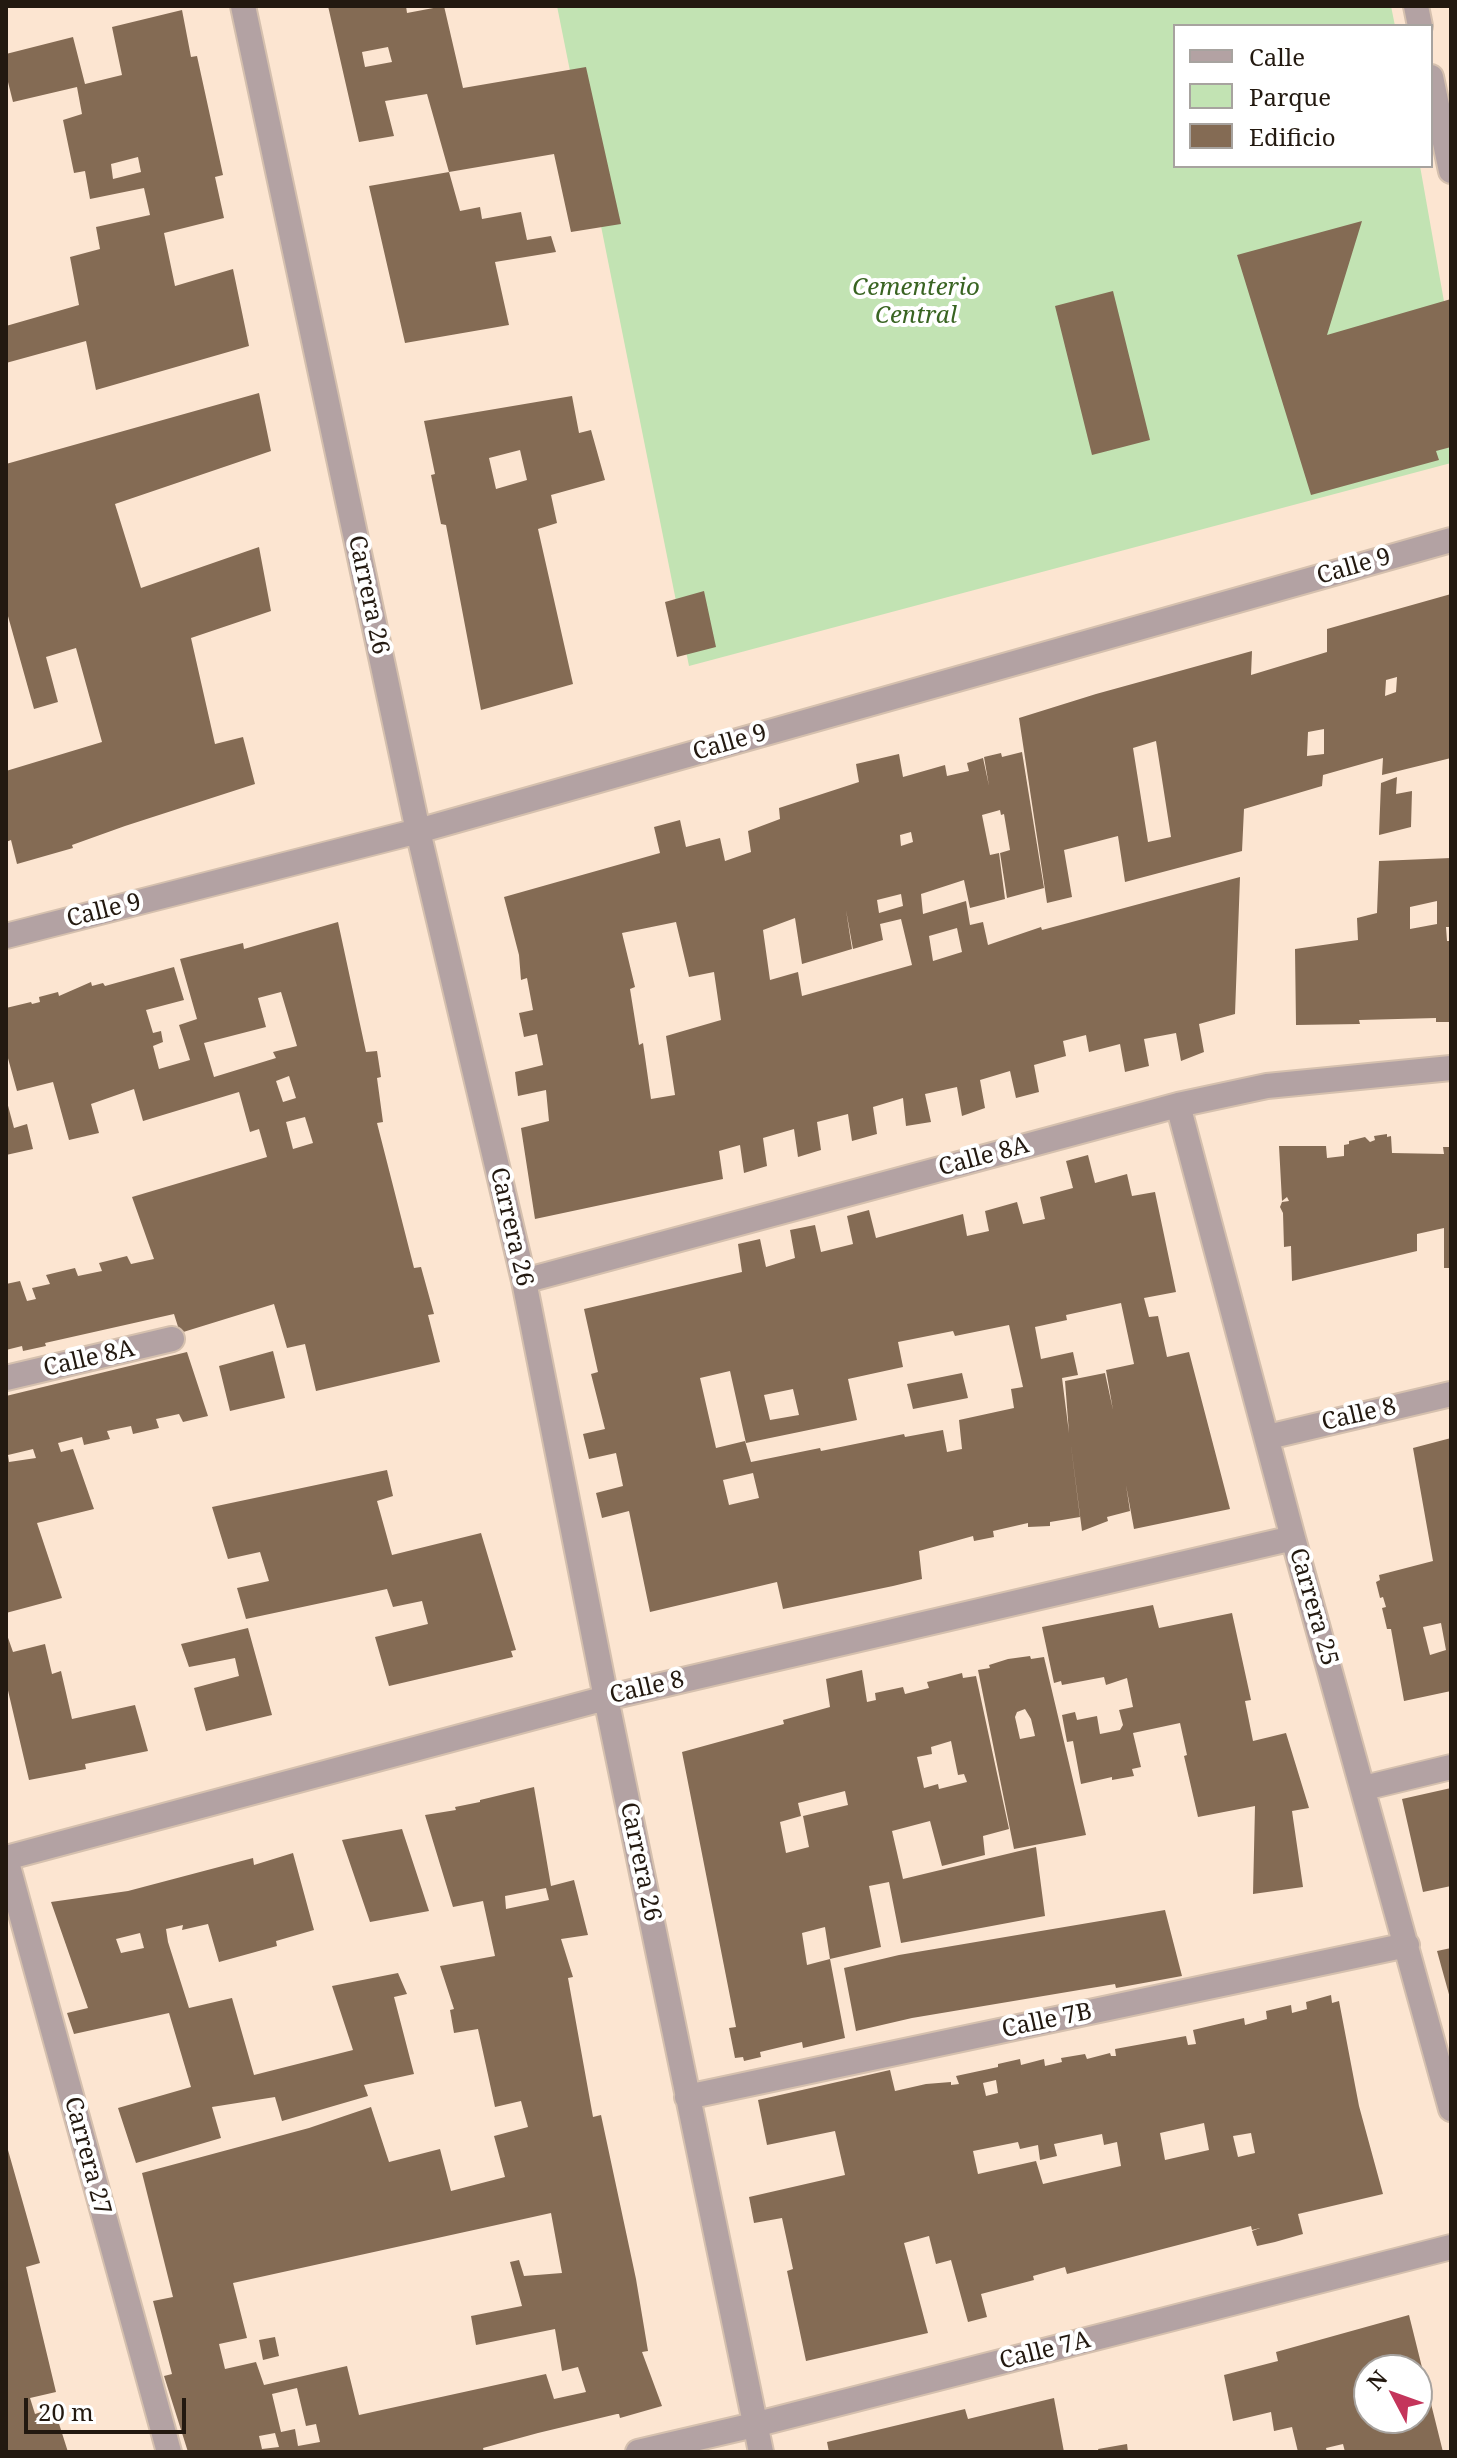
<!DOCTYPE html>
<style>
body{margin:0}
#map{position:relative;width:1457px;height:2458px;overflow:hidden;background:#fce5d1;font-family:"Noto Serif",serif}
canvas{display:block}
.frame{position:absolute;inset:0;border:8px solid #231910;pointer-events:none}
.legend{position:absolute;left:1173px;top:24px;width:260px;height:144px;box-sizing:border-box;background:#fff;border:2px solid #a7a39f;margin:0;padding:10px 14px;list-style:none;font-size:24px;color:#231910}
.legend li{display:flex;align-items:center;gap:16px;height:40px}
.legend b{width:40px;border:2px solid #a7a39f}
.north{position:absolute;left:1353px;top:2354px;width:80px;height:80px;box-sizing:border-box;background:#fff;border:2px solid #a7a39f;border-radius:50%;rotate:311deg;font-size:22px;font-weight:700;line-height:32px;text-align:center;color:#231910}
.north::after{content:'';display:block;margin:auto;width:28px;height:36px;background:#c4355b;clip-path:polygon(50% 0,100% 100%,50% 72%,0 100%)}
.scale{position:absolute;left:24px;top:2398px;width:162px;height:36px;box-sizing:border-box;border:4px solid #231910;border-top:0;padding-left:10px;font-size:24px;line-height:28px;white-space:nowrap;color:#231910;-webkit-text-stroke:6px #fff;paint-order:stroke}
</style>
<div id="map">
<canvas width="1457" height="2458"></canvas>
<div class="frame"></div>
<ul class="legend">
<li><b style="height:10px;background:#b3a2a3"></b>Calle</li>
<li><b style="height:22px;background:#c2e3b3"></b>Parque</li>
<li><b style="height:22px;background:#846b54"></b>Edificio</li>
</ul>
<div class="north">N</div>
<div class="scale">20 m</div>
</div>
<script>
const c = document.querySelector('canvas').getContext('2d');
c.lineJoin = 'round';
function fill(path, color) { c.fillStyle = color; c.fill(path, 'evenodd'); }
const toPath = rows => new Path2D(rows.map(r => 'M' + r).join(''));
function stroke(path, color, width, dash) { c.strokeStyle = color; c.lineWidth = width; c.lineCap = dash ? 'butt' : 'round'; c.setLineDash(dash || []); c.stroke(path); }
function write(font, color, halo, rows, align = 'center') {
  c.font = font + ' "Noto Serif",serif'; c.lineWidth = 8; c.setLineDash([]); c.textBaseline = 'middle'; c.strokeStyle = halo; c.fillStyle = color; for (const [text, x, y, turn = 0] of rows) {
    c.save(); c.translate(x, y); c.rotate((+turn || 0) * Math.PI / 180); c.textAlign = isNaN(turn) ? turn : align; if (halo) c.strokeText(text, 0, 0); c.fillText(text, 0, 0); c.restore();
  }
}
fill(toPath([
 [557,6,1391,6,1395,26,1175,26,1175,166,1420,166,1451,341,1451,463,689,666]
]), '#c2e3b3');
fill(toPath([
 [328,6,406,6,407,13,444,6,463,88,586,67,621,224,571,232,554,154,449,172,427,94,385,101,394,136,359,142],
 [388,47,392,62,365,67,362,52],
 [182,10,191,57,197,56,223,175,215,177,224,218,164,233,175,286,233,269,249,346,96,390,86,341,6,363,6,326,79,305,70,257,100,249,96,227,150,215,144,188,90,199,85,171,74,173,63,120,82,114,77,87,13,102,6,74,6,54,73,37,85,84,122,75,112,27],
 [138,157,141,172,113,179,111,164],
 [449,172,460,211,480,207,482,219,521,212,527,240,551,236,556,252,495,262,509,325,405,343,369,186],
 [1362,221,1327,335,1451,299,1451,447,1436,451,1439,460,1311,495,1237,255],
 [1113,291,1150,440,1092,455,1055,306],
 [259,393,271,451,115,504,141,588,259,547,271,611,191,638,215,744,243,737,255,784,125,826,72,845,73,848,17,864,11,840,6,842,6,771,102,742,76,648,46,657,58,702,34,709,6,609,6,464],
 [572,396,579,433,591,430,605,480,551,495,557,523,538,529,573,684,481,710,446,525,441,524,431,475,435,474,424,421],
 [520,450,527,480,496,489,489,458],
 [704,591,716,647,677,657,665,602],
 [1451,594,1451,758,1382,775,1383,758,1323,775,1322,786,1244,809,1242,851,1125,882,1118,836,1064,850,1072,897,1047,903,1019,718,1096,694,1252,651,1251,675,1327,652,1327,629],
 [1397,677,1396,692,1385,696,1386,680],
 [1324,729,1324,754,1307,756,1308,732],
 [1156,741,1171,837,1148,842,1133,748],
 [1022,752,1044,888,1007,898,1000,853,1010,850,1004,814,1001,815,1000,810,982,815,990,855,999,853,1005,899,970,908,964,880,921,894,923,914,966,901,970,925,983,922,988,945,1041,927,1042,930,1240,877,1235,1014,1199,1024,1204,1052,1181,1061,1176,1033,1144,1039,1149,1066,1125,1072,1120,1044,1089,1052,1086,1035,1063,1041,1066,1056,1034,1065,1039,1092,1016,1098,1010,1071,980,1080,985,1108,962,1116,957,1087,925,1094,931,1122,906,1126,903,1098,873,1107,877,1134,852,1141,848,1114,817,1122,821,1150,798,1157,794,1129,763,1138,767,1166,744,1173,740,1145,719,1151,723,1179,535,1219,521,1128,549,1121,546,1090,518,1096,515,1072,543,1065,537,1034,524,1037,519,1013,533,1010,527,978,521,980,519,955,504,897,660,853,654,827,680,820,686,847,720,838,725,861,751,852,748,831,780,819,779,808,859,782,856,764,899,754,903,777,945,765,947,776,969,771,967,763,983,758,989,786,984,757,1001,753,1002,757],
 [911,832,913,842,901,846,900,835],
 [901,894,903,906,879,913,877,900],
 [846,910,853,949,883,940,880,924,901,919,912,965,802,996,798,972,770,980,763,930,795,918,802,964,852,949],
 [676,922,689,977,714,972,721,1020,666,1036,675,1095,651,1099,643,1043,639,1045,630,989,635,987,622,933],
 [957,928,962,952,933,961,929,936],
 [1397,777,1396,794,1412,791,1411,827,1379,835,1381,783],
 [1451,858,1451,927,1446,927,1447,941,1451,941,1451,1022,1436,1022,1436,1018,1359,1020,1360,1024,1296,1025,1295,949,1358,940,1357,918,1377,913,1379,861],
 [1437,901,1437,924,1410,929,1410,907],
 [338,922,366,1052,377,1051,381,1077,377,1078,383,1122,377,1123,414,1268,421,1267,434,1314,428,1315,440,1362,316,1391,305,1344,287,1348,274,1304,180,1333,174,1314,45,1343,46,1346,23,1351,22,1346,6,1350,6,1284,20,1281,27,1301,36,1299,32,1288,50,1284,46,1275,75,1268,78,1276,102,1271,99,1263,127,1256,131,1264,154,1259,132,1197,267,1157,259,1129,250,1132,239,1092,143,1121,134,1089,91,1104,99,1133,69,1140,53,1082,17,1091,6,1051,6,1008,31,1002,32,1004,40,1002,39,997,58,992,59,996,91,982,92,986,103,983,105,986,174,967,184,1000,146,1010,153,1033,161,1031,163,1042,153,1046,159,1069,190,1060,179,1025,197,1019,180,959,243,943,244,949],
 [281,992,297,1046,273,1052,276,1058,214,1077,204,1043,266,1027,258,998],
 [289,1076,296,1098,283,1102,276,1081],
 [305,1117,313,1143,293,1149,286,1122],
 [7,1102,14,1128,27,1124,33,1149,6,1155],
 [1387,1134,1387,1137,1391,1136,1392,1153,1444,1154,1443,1147,1451,1147,1451,1268,1444,1268,1444,1228,1417,1234,1417,1251,1292,1281,1291,1246,1284,1247,1283,1213,1280,1207,1282,1202,1289,1201,1287,1197,1282,1201,1279,1146,1326,1146,1327,1158,1344,1156,1344,1145,1349,1144,1349,1141,1365,1137,1370,1142,1375,1140,1374,1136],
 [1088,1155,1095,1183,1127,1174,1132,1196,1155,1192,1176,1292,1144,1298,1149,1317,1158,1316,1167,1357,1189,1352,1230,1509,1134,1529,1126,1485,1130,1511,1107,1517,1108,1521,1082,1531,1070,1438,1080,1517,1050,1522,1050,1526,1028,1527,1028,1523,993,1531,994,1537,974,1541,973,1536,919,1551,922,1579,893,1586,783,1609,777,1582,650,1612,629,1511,602,1518,596,1493,623,1486,616,1453,589,1459,583,1434,605,1429,591,1374,598,1372,584,1309,742,1272,738,1244,760,1239,766,1267,795,1258,790,1230,815,1225,821,1252,853,1244,847,1216,869,1210,876,1238,963,1214,967,1236,989,1231,985,1211,1017,1202,1023,1224,1045,1219,1040,1197,1073,1188,1066,1161],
 [1121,1303,1134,1364,1106,1370,1113,1410,1105,1373,1065,1381,1069,1433,1062,1378,1078,1375,1073,1352,1041,1359,1035,1327,1067,1320,1066,1315],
 [1009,1325,1023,1387,1011,1389,1014,1408,959,1420,962,1449,947,1452,943,1430,905,1437,904,1434,821,1451,820,1448,751,1462,745,1441,716,1448,700,1378,730,1371,746,1443,857,1420,848,1379,903,1367,898,1342,953,1331,955,1336],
 [793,1389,799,1415,770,1420,764,1395],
 [753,1473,759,1498,729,1505,723,1480],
 [273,1351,285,1398,230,1411,219,1366],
 [187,1352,208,1416,183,1422,179,1414,156,1419,159,1428,133,1434,131,1426,107,1431,110,1439,84,1445,82,1437,58,1443,61,1452,73,1449,94,1509,37,1523,62,1598,6,1613,6,1396],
 [33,1449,36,1458,9,1462,8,1455],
 [962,1373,968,1398,913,1409,907,1384],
 [1451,1438,1451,1691,1404,1701,1391,1629,1387,1629,1382,1608,1386,1607,1383,1597,1380,1598,1376,1582,1380,1580,1379,1575,1433,1561,1413,1448],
 [1441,1623,1446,1650,1430,1655,1423,1627],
 [387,1470,393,1496,377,1501,392,1555,481,1533,516,1650,511,1651,513,1657,389,1686,375,1637,428,1624,422,1601,393,1607,387,1589,246,1619,237,1588,269,1581,260,1552,228,1559,212,1507],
 [1153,1605,1159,1628,1232,1613,1251,1700,1245,1701,1253,1741,1286,1733,1309,1808,1292,1811,1303,1887,1253,1894,1255,1806,1198,1817,1184,1756,1187,1755,1180,1723,1133,1733,1141,1767,1132,1769,1134,1776,1112,1780,1112,1777,1081,1784,1073,1741,1067,1742,1062,1715,1075,1712,1077,1720,1097,1716,1100,1734,1120,1730,1123,1725,1119,1710,1133,1707,1127,1678,1106,1685,1104,1677,1062,1685,1061,1681,1054,1683,1042,1627],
 [248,1628,272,1715,206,1731,194,1688,239,1676,235,1658,189,1667,181,1644],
 [6,1632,13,1652,45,1644,52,1674,61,1671,72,1719,135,1705,148,1751,85,1764,86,1769,29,1780,6,1682],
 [1030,1656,1031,1659,1044,1657,1086,1835,1014,1849,978,1670,990,1668,989,1665,1008,1659],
 [1025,1709,1031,1719,1035,1736,1020,1739,1015,1717,1017,1712],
 [862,1670,867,1702,876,1700,875,1693,903,1687,905,1694,929,1688,927,1682,947,1677,962,1673,963,1678,976,1676,1009,1829,983,1836,985,1855,942,1866,930,1821,892,1831,903,1879,1036,1847,1045,1916,901,1943,889,1882,869,1886,881,1947,830,1959,825,1927,802,1933,807,1965,830,1959,845,2038,803,2048,802,2042,760,2052,761,2057,744,2061,743,2057,735,2058,729,2028,736,2027,682,1752,784,1724,783,1720,830,1707,826,1679],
 [951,1741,958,1775,964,1774,967,1782,939,1789,938,1784,924,1788,917,1757,932,1754,931,1747],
 [845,1791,848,1805,803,1816,809,1847,786,1853,780,1822,801,1816,798,1803],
 [534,1787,551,1886,574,1880,588,1935,561,1939,573,1977,568,1978,593,2117,601,2115,636,2279,648,2351,642,2352,662,2406,620,2418,619,2414,617,2414,538,2433,483,2448,484,2452,188,2452,164,2376,172,2374,153,2301,173,2297,142,2173,309,2128,371,2107,389,2162,440,2149,451,2191,505,2177,494,2136,528,2127,521,2101,495,2107,478,2029,454,2033,450,2010,454,2009,440,1966,495,1956,483,1901,453,1907,425,1815,456,1810,455,1807,480,1802,480,1800],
 [546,1888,549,1900,506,1909,505,1896],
 [551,2213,562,2273,524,2276,519,2260,510,2262,522,2306,471,2316,476,2345,555,2329,562,2371,578,2367,586,2392,554,2399,546,2374,359,2415,347,2366,264,2385,256,2362,225,2369,219,2344,247,2338,233,2283],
 [297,2388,306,2426,316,2424,320,2442,298,2446,295,2429,281,2432,272,2394],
 [275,2433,279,2447,262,2449,259,2436],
 [1451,1788,1451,1886,1423,1892,1402,1799],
 [402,1829,429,1911,370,1922,342,1840],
 [293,1853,314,1930,276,1941,277,1946,219,1962,208,1924,182,1930,183,1925,166,1929,168,1942,189,2008,232,1998,254,2075,353,2050,332,1986,398,1973,407,1994,394,1997,414,2074,364,2085,368,2096,282,2121,275,2097,212,2107,221,2138,136,2163,118,2108,191,2087,169,2013,74,2034,67,2013,88,2008,51,1902,128,1891,253,1858,254,1865],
 [140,1933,144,1948,121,1953,116,1939],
 [1165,1910,1182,1976,1116,1988,1115,1984,912,2018,856,2031,844,1968,899,1955],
 [1451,1948,1451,1998,1450,1998,1437,1951],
 [1331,1995,1332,2003,1339,2001,1359,2106,1383,2194,1298,2214,1303,2234,1275,2242,1257,2246,1252,2231,1260,2228,1252,2230,1251,2226,1067,2274,1065,2267,1033,2276,1034,2280,981,2294,987,2317,968,2322,951,2260,936,2264,929,2236,904,2243,928,2333,806,2361,787,2271,793,2269,782,2218,754,2223,749,2197,845,2175,835,2131,767,2145,758,2100,890,2070,895,2091,926,2084,951,2082,951,2085,959,2084,956,2076,998,2067,998,2064,1020,2059,1021,2065,1044,2059,1045,2066,1062,2062,1061,2058,1085,2054,1087,2059,1110,2053,1111,2056,1116,2056,1115,2049,1186,2036,1188,2045,1196,2044,1193,2030,1244,2018,1245,2025,1267,2019,1266,2011,1291,2005,1292,2013,1307,2009,1306,2002],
 [996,2080,998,2093,986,2096,983,2083],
 [1204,2123,1209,2150,1165,2160,1160,2133],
 [1251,2133,1255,2153,1238,2157,1233,2136],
 [1102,2134,1104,2145,1117,2142,1121,2166,1043,2184,1036,2161,978,2174,973,2151,1018,2142,1020,2149,1038,2145,1040,2160,1057,2156,1054,2144],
 [6,2143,40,2263,26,2267,56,2392,30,2398,35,2414,54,2408,68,2452,6,2452],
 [1409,2315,1443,2452,1345,2452,1343,2444,1326,2448,1327,2452,1298,2452,1292,2427,1274,2431,1271,2412,1233,2421,1224,2375,1278,2361,1276,2352],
 [1369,2370,1417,2370,1417,2418,1369,2418],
 [275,2337,279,2356,263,2360,259,2340],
 [1054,2398,1064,2452,829,2452,827,2442,965,2409,968,2419],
 [1127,2444,1128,2452,1099,2452,1098,2449]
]), '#846b54');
const minor = toPath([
 [243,6,418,831,524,1281,606,1698,761,2452],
 [1416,6,1420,26],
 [1431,77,1451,171],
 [6,936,418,831,1451,540],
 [1178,1105,1293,1538,1451,2109],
 [524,1281,1178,1105,1267,1086,1451,1068],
 [6,1378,172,1339],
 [1268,1437,1451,1394],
 [1364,1788,1451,1767],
 [6,1858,606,1698,1293,1538],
 [6,1859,169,2452],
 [687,2097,1407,1945],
 [638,2452,754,2425,1451,2247]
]);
stroke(minor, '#d5c0ae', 28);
stroke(minor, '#b3a2a3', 24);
write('italic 24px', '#396422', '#fff', [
 ["Cementerio",916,288],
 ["Central",916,316]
]);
write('24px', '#231910', '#fff', [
 ["Calle 9",1354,567,-16],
 ["Carrera 26",368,595,78],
 ["Calle 9",730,743,-16],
 ["Calle 9",104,911,-14],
 ["Calle 8A",984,1157,-15],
 ["Carrera 26",511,1227,77],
 ["Calle 8A",89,1359,-13],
 ["Calle 8",1359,1415,-13],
 ["Carrera 25",1313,1607,74],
 ["Calle 8",647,1688,-13],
 ["Carrera 26",640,1862,78],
 ["Calle 7B",1047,2021,-12],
 ["Carrera 27",87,2156,75],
 ["Calle 7A",1045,2351,-14]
]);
</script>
